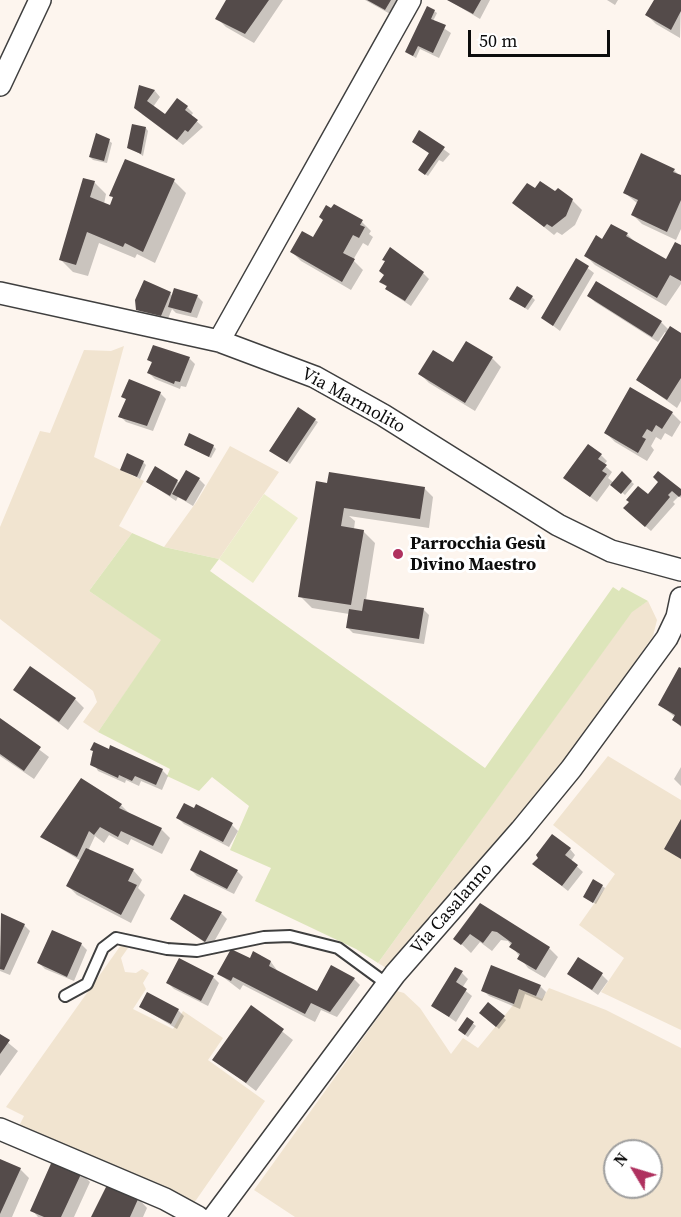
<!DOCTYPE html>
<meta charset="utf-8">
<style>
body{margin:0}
#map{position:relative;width:681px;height:1217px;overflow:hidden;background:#fdf5ee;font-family:"Source Serif 4",serif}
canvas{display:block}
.north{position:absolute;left:603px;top:1139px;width:60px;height:60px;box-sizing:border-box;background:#fff;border:2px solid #9e9e9e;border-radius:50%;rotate:308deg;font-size:16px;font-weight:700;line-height:24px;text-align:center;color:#0c0c0c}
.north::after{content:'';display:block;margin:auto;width:21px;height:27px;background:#af315f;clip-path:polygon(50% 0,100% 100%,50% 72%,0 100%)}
.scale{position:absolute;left:468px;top:30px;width:142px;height:27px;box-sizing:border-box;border:3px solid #0c0c0c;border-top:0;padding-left:8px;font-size:18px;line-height:21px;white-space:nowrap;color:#0c0c0c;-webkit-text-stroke:4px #fff;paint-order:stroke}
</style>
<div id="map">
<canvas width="681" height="1217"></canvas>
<div class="north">N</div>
<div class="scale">50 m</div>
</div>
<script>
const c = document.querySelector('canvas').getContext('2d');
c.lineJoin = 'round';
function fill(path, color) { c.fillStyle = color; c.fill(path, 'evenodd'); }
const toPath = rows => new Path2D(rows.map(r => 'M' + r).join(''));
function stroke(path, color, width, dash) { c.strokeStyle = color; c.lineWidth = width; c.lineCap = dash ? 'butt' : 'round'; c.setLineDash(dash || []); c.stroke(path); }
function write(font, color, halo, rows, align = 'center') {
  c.font = font + ' "Source Serif 4",serif'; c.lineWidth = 6; c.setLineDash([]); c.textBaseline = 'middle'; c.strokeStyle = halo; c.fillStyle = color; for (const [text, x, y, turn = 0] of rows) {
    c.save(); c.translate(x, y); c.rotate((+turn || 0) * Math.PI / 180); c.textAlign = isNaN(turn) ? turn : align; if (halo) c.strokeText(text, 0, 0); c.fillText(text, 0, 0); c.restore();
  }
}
fill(toPath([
 [124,346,94,457,144,481,119,526,132,533,89,591,162,640,98,732,83,722,97,702,93,691,0,619,0,527,40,431,50,433,84,350,111,351],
 [230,446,279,472,219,559,164,547,197,501],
 [648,601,657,620,653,636,571,755,522,816,388,969,378,963,632,611],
 [608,756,681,800,681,1030,601,992,624,958,579,925,615,874,553,825],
 [121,945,128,948,121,958,125,972,136,973,142,969,149,973,143,983,146,989,133,1009,173,1029,183,1011,223,1038,208,1060,265,1101,194,1203,18,1128,24,1116,6,1107],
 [549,988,606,1010,681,1048,681,1217,295,1217,254,1190,397,991,404,993,420,1008,451,1054,463,1038,478,1048,514,1004,519,989,542,999],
 [615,1151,651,1151,651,1187,615,1187]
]), '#f1e4d0');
fill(toPath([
 [132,533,164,547,219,559,210,571,485,768,613,587,619,591,622,587,648,601,632,612,378,963,356,949,255,901,271,868,230,850,249,806,212,777,199,791,167,776,170,769,98,732,161,640,89,591]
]), '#dde5ba');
fill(toPath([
 [264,494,298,518,253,583,219,559]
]), '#ecedcb');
fill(toPath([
 [227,0,283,0,254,43,226,27,217,18],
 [365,0,400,0,392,15],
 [448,0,490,0,480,19],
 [607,0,618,0,615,5],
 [655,0,681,0,680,38,656,24,647,15],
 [434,11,437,13,433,21,451,33,439,58,420,49,416,58,409,54,407,52],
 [141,87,155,91,160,97,153,107,165,116,187,107,193,113,191,116,203,127,183,145,142,114],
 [146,128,148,131,143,156,129,147],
 [420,132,450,154,443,162,439,160,428,176,422,172,430,154,413,142],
 [109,141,112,143,107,163,93,160,90,157],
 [674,170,681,177,681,229,676,240,642,224,633,215,638,204,625,193],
 [174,181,186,193,155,263,137,254,135,258,99,243,88,276,73,272,61,260,94,182,106,194,104,204,111,207,114,199,111,195],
 [535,190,555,193,572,200,582,210,575,225,562,235,557,232,554,235,514,203],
 [362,222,371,231,369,234,373,237,368,246,363,243,353,260,363,270,351,290,301,261,292,252,314,239],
 [627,234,637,244,666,261,681,246,681,284,666,306,595,265,586,256,603,241],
 [577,260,594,273,560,331,543,318],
 [423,273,429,279,411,306,393,294,381,281],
 [596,283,661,322,669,330,681,334,681,401,677,408,638,380,667,334,665,332,658,342,595,302,589,296],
 [170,293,173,297,197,296,203,302,197,318,176,313,172,309,167,321,144,315,137,309],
 [532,297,535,300,528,310,514,301],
 [189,358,195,364,186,387,181,386,180,389,155,379,149,373,153,364,149,360],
 [492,358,501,367,475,411,429,383,420,374],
 [160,393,166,399,153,431,126,422,120,416,127,400,123,396],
 [672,413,681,422,672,437,665,433,661,440,656,437,651,446,654,450,647,461,615,442,606,433],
 [315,420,318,422,290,464,274,453],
 [185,445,213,446,216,449,211,458],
 [601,455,607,461,604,465,612,472,608,478,614,483,622,474,634,484,625,495,611,483,597,502,565,478],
 [143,462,146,465,140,479,122,469],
 [199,479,205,485,193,506,178,497,176,501,148,482,177,481,180,483],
 [660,482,681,491,681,498,679,496,673,502,675,504,651,531,631,514,630,502,648,496],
 [317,483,424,488,433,497,429,528,349,516,355,521,354,529,363,531,375,543,366,600,423,609,429,615,424,644,353,633,347,627,349,614,312,608,300,596],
 [681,670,681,727,674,720,675,717,660,705],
 [15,690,75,699,84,708,68,730],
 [0,720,49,757,34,779,0,756],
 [95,744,162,770,168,776,162,790,141,781,139,786,126,780,125,783,98,771,91,759],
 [681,767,681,786,674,779],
 [82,780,121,805,131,815,161,829,170,838,162,854,131,839,128,845,109,835,104,843,95,836,88,851,133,870,142,880,138,888,145,895,131,923,77,895,68,886,81,861,42,837],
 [178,818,232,825,238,831,229,847,184,824],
 [570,849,575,855,571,861,583,872,568,891,534,864],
 [191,870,237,871,243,877,234,894,197,876],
 [602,886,605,888,596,904,587,899],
 [481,905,549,948,558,957,545,978,528,968,508,941,501,940,492,951,480,942,471,953,455,938],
 [221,913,227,919,211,947,172,919],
 [2,915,24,925,30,931,10,975,0,971],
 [81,944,87,950,74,981,45,969,39,963],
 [250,960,271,962,279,973,316,992,354,979,360,985,337,1017,321,1010,315,1022,243,985,240,990,219,974],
 [462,973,468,979,462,988,472,996,456,1022,433,1006],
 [569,974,602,975,608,981,598,995],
 [213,977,219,983,208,1006,174,989,168,983],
 [540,986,546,992,542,1001,525,994,520,1009,489,996,483,990],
 [488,1004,506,1020,499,1029,481,1013],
 [141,1007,178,1010,184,1016,177,1029],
 [251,1007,293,1040,256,1091,214,1059],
 [467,1019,476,1026,468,1037,462,1033],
 [0,1036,18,1051,0,1076],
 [0,1160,20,1169,29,1178,12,1217,0,1217],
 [81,1173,90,1182,74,1217,38,1217,32,1210],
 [138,1198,147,1208,143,1217,93,1217]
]), '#0003');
fill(toPath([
 [226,0,269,0,245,34,215,19],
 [367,0,391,0,385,10],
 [447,0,481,0,473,14],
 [654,0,681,0,681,11,671,30,645,15],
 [427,6,435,10,431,19,446,25,433,53,418,46,413,56,405,52],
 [139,85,155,90,147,101,165,114,177,98,188,106,185,110,198,120,188,132,185,130,177,140,134,108],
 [132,124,146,127,141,154,127,148],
 [419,130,445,147,425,175,418,170,429,153,412,142],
 [96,133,110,139,104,161,89,157],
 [641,153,675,169,673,172,681,175,681,200,667,232,631,215,638,200,623,193],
 [125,159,175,179,143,252,125,243,123,247,87,232,76,265,59,260,83,178,95,181,90,197,110,205,113,197,109,196],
 [540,181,555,191,558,188,573,199,566,216,552,227,547,224,544,227,512,203,527,183,535,188],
 [334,204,363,220,360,225,365,227,359,238,353,235,343,253,355,259,342,282,290,252,302,231,313,237,323,220,319,217,326,205,331,208],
 [611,224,628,233,626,236,666,259,675,242,681,245,681,281,670,275,657,298,584,256,596,235,602,239],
 [390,247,424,272,405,301,385,289,387,286,379,282,384,275,379,271,385,261,382,260],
 [576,258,589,266,553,326,541,318],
 [144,280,171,292,161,316,136,310,135,300],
 [596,281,662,321,652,337,587,296],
 [517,286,533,296,525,308,509,299],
 [174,288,198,295,191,313,168,307],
 [670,326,681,333,681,378,667,400,636,380],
 [466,341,493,357,465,403,418,374,433,350,453,362],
 [153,345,190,357,180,382,175,381,174,384,147,373,152,362,147,360],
 [129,379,161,392,147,426,118,417,126,399,121,397],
 [630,387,673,412,662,429,656,425,652,432,647,429,642,437,646,439,638,453,604,433],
 [298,407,316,419,287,462,269,451],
 [189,433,214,445,209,457,184,445],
 [588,444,602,454,598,459,607,465,602,471,607,474,590,497,563,478],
 [127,453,144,461,137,477,120,470],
 [155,466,178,480,170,496,146,482],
 [186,470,200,478,186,501,172,494],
 [622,471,632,481,621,494,610,485],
 [658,471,681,489,681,495,679,497,672,491,668,495,670,497,645,527,623,508,629,502,626,500,638,486,648,494,658,482,653,477],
 [329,472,425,487,420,519,344,508,341,526,364,530,351,605,298,597,316,481,327,483],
 [364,599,424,608,419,639,346,628,349,609,362,611],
 [30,666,76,698,59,722,13,690],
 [679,667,681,668,681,726,672,720,675,715,658,705],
 [0,718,41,747,24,771,0,754],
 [94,742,109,749,110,745,163,769,156,785,135,776,132,781,119,775,118,778,90,765,93,751,90,750],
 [81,778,122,804,119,808,162,828,153,846,121,831,118,837,100,827,94,835,89,831,77,857,40,837],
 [184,803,194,808,196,804,233,823,223,842,176,818],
 [681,819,681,859,664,849],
 [552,834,571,848,565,855,578,865,562,886,532,864,538,858,536,855],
 [86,848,134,869,128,881,137,885,121,915,66,886],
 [200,850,238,870,227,889,190,870],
 [593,879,603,885,593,903,583,897],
 [184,894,222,912,205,942,170,919],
 [480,903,550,947,536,970,517,959,520,954,509,947,512,943,497,932,492,931,483,943,470,934,461,945,453,939],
 [1,913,25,924,4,970,0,969],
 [52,930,82,943,67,977,37,963],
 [231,949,250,958,253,951,271,961,269,966,317,991,331,965,355,978,330,1012,311,1003,305,1014,233,977,231,981,217,974],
 [578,957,603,973,592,990,567,974],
 [179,958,214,976,201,1001,166,983],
 [491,965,541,985,536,996,519,989,514,1004,481,991],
 [455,967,463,971,456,982,467,989,449,1017,431,1006],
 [147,992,179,1009,171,1024,139,1007],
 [488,1002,505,1016,496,1027,479,1013],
 [251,1005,284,1029,246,1083,212,1060],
 [467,1017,474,1022,465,1035,458,1030],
 [0,1034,10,1040,0,1054],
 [0,1159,21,1168,0,1214],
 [53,1159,82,1172,61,1217,44,1217,30,1211],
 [108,1183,139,1197,130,1217,91,1217]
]), '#544b4a');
const lane = toPath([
 [65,996,87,984,103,948,116,938,167,949,197,951,264,937,290,936,338,948,387,984]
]);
const street = toPath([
 [0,85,40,0],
 [0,293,219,341,315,377,383,415,558,525,611,551,681,570],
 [219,341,410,0],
 [0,1129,165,1199,198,1217],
 [214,1217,395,974,521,830,571,769,667,638,677,617,681,598]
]);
stroke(lane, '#3f3f3f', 14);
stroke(street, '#3f3f3f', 24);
stroke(lane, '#fff', 10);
stroke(street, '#fff', 21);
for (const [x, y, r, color] of [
 [398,554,6,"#af315f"]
]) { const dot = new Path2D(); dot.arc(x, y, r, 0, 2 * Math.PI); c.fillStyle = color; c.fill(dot); stroke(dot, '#fff', 2); }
write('18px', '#0c0c0c', '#fff', [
 ["Via Marmolito",353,401,29],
 ["Via Casalanno",452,909,-49]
]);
write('bold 18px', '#0c0c0c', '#fff', [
 ["Parrocchia Gesù",410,544],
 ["Divino Maestro",410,565]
], 'left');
</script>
